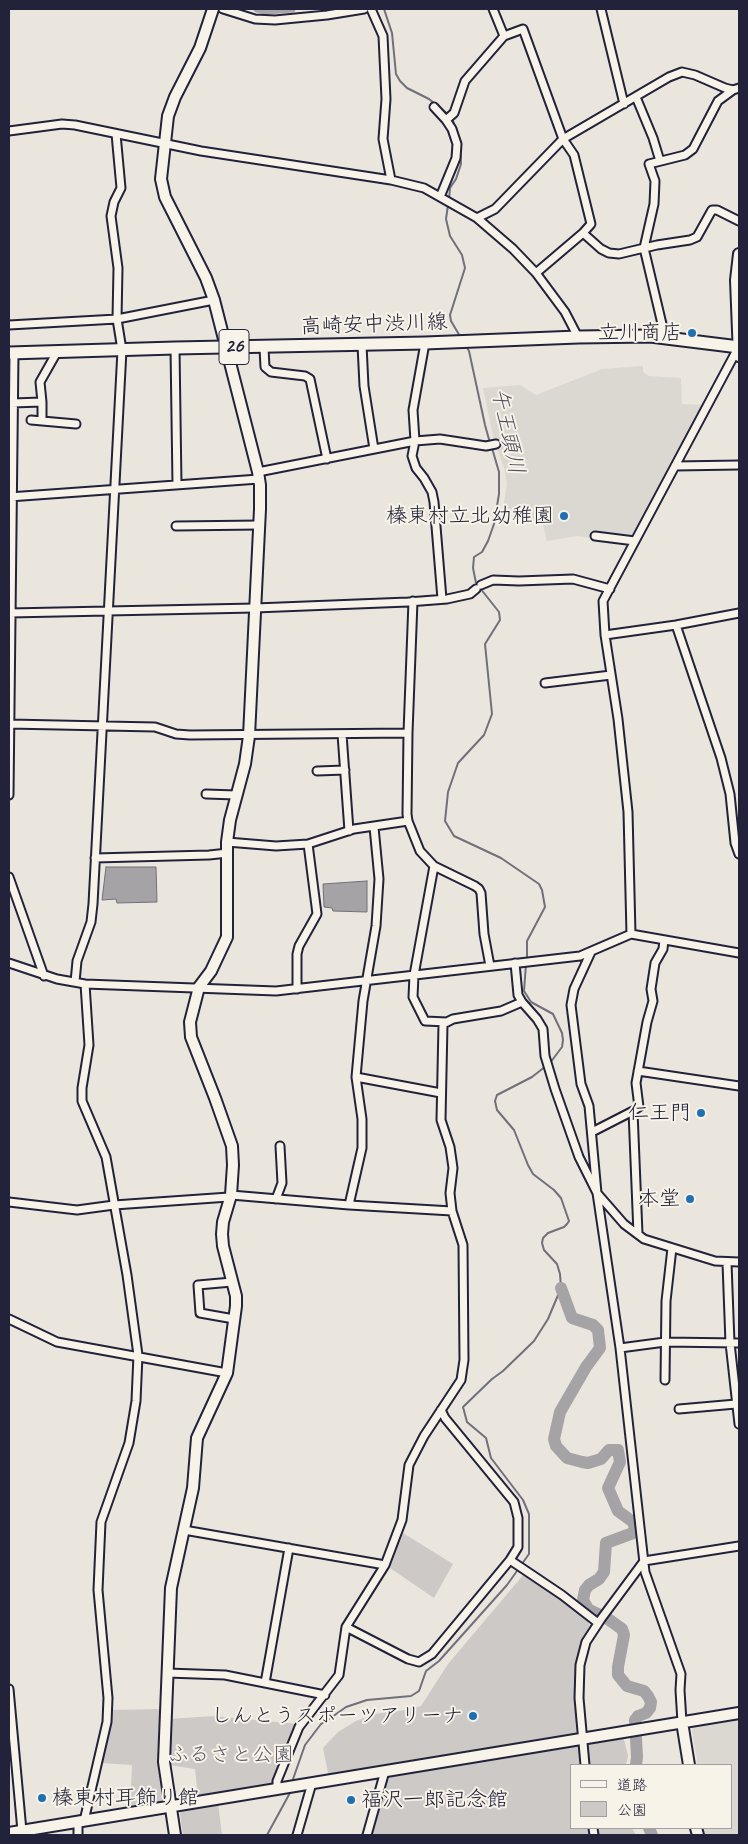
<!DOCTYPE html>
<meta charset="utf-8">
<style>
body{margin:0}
#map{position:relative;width:748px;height:1844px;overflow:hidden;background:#eae6de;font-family:Caveat,"Klee One",sans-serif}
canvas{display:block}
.frame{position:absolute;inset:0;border:10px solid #22223b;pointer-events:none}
.legend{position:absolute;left:570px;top:1764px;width:162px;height:65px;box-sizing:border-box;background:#f7f3e8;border:1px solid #a29fa3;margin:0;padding:6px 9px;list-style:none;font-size:15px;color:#22223b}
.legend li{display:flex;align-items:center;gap:10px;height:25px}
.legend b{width:25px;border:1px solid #a29fa3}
</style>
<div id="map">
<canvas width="748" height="1844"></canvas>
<div class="frame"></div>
<ul class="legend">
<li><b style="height:6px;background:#f7f3e8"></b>道路</li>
<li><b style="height:14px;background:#cdc9c6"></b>公園</li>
</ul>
</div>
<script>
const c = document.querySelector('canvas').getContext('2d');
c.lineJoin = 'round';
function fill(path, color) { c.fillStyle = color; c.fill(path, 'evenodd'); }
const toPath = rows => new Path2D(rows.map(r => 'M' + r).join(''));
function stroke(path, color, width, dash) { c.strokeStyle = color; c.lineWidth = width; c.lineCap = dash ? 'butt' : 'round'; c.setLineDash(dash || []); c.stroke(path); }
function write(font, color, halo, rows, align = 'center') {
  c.font = font + ' Caveat,"Klee One",sans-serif'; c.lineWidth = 4; c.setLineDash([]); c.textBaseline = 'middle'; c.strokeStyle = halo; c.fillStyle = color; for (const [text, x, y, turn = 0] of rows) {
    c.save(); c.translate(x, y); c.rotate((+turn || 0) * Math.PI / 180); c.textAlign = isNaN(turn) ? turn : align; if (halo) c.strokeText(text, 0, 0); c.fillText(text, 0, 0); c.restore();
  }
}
fill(toPath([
 [643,366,643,372,649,376,681,378,682,404,702,405,631,537,595,539,577,536,547,541,542,521,522,524,521,514,503,510,507,483,504,468,494,440,483,388,520,385,536,395,602,369],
 [739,1717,739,1835,703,1835,702,1828,732,1828,732,1765,696,1765,697,1759,692,1730,696,1724]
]), '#dbd8d2');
fill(toPath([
 [403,1533,453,1564,434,1598,390,1568],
 [524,1574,575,1608,590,1625,583,1637,578,1653,576,1729,578,1746,586,1744,590,1741,623,1735,628,1756,626,1765,572,1765,572,1828,632,1828,636,1835,370,1835,387,1781,391,1775,329,1778,323,1748,338,1732,356,1721,375,1714,406,1710,421,1706,448,1664],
 [161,1709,160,1755,164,1800,162,1803,130,1809,132,1765,101,1763,110,1710],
 [214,1716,297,1724,272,1784,198,1797,195,1769,169,1765,169,1719],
 [218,1803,222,1835,183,1835,180,1814,182,1809]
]), '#cdc9c6');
const water = toPath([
 [106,867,156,867,157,902,117,903,116,899,102,900,106,867],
 [367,881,367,912,333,911,332,908,324,907,323,884,367,881]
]);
fill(water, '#a6a3a6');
stroke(water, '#716f7b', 1);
stroke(toPath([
 [384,9,392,33,396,74,400,81,407,88,429,99,449,115],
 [452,119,456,128,458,138],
 [449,200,450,188,456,179,461,164,460,148],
 [448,205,446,219,450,236,462,255,465,268,450,315,451,321,461,338],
 [466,346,469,351,485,425,490,443],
 [492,448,499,472,499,494,494,524,488,541,482,552,474,557,473,568,476,583,499,612,500,620,485,644,492,714,484,735,458,763,448,792,445,821,454,836,501,858,539,884,542,890,545,907,527,941,527,960],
 [526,964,524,991,531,1002,553,1014,562,1033,563,1040,562,1047,550,1063],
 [292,1782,305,1745,321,1724,332,1717,346,1707,367,1700,411,1696,419,1691,426,1671,439,1661,507,1585,529,1554,529,1514,523,1500,491,1458,486,1438,467,1422,463,1407,492,1379,503,1371,534,1341,548,1319,561,1288,560,1274,557,1264,544,1250,542,1243,543,1238,548,1233,564,1227,567,1224,569,1221,561,1198,554,1190,533,1174,528,1165,514,1130,497,1110,495,1101,497,1095,532,1077,546,1066],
 [267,1835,291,1791]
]), '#716f7b', 2);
stroke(toPath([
 [257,9,267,11,292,9]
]), '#a6a3a6', 7);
stroke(toPath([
 [561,1288,572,1318,593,1325,598,1330,600,1348,586,1367,560,1412,554,1439,556,1446,567,1458,582,1462,588,1463,601,1459,609,1450,618,1450,620,1462,608,1488,618,1511,633,1522,635,1528,633,1533,606,1543,604,1572,599,1579,589,1585,585,1590,583,1600,588,1609,608,1619,622,1629,624,1635,618,1667,618,1675,627,1686,644,1691,648,1696,651,1702,650,1708,646,1713,638,1716,635,1720,637,1757,636,1765],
 [649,1828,652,1835]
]), '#a6a3a6', 12);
const street = toPath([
 [223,9,255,19,275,20,327,15,364,9],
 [371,9,383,36,386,99,383,139,391,180],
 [493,9,504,36,523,29,563,139,574,155,591,224,583,233,536,273],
 [601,9,624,104],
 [636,97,653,138,660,161],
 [434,107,446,120,452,129,457,144,456,158,440,197],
 [446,120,454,113,465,81,504,36],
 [9,131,62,124,75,125,201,151,391,180,424,188,477,218,513,249,536,273,565,312,578,337],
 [477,218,495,209,563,139,669,77,682,72,695,75,725,88,733,90,739,88],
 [583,233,601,249,609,253,619,254,657,245,690,240,697,237,712,210,717,210,739,221],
 [9,325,117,319,214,300],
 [661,337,662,324,644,248,654,204,655,181,649,164,685,155,693,149,718,101,733,90],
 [425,343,413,410,415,441,412,456,416,468,424,478,432,492,434,502,442,599],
 [362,345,364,386,374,449],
 [175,348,177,485],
 [264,348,265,367,271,372,305,376,310,379,327,459],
 [12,403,42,402,40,382,57,352],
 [31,420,76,424],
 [42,421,42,402],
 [675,466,739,465],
 [258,472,415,441,440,439,486,446,496,444],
 [9,497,259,479],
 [176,526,259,525],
 [595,536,635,541],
 [481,585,493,580,519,581,573,579,610,589],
 [413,601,408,733,407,814,408,821,420,851,434,866,475,886,479,889,481,893,484,934,490,966],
 [9,613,255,608,408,602,447,599,470,594,476,589],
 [676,625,721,758,730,794,735,843,739,854],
 [605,635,676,625,739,613],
 [545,683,611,675],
 [9,724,155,727,176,734,190,735,408,733],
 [342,734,349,831],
 [317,771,345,770],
 [206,794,236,795],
 [9,795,14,353],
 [227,842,276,846,308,844,354,829,408,821],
 [95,858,209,855,228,853],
 [434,866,414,975,413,997,425,1021,447,1022],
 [9,877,44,976],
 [631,934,628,812,618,719,605,635,603,601,738,348],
 [591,952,574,989,571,1005,581,1084,589,1106,597,1193,620,1348,645,1572,681,1674,680,1690,682,1722],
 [9,963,57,979,85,984,276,991,580,956,631,934,739,953],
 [515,963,518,995,522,1002,537,1019,543,1029,545,1056,555,1089,579,1157,597,1193,624,1224,644,1239,715,1261,739,1262],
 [75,982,77,961,91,922,93,904,122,350,117,319,118,268,111,216,114,202,121,188,116,134],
 [297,989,297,954,299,946,317,914,308,844],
 [638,1071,739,1086],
 [356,1077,441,1093],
 [592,1132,633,1111],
 [231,1195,349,1205,452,1211],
 [276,1199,282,1183,280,1146],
 [9,1202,77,1210,114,1205,229,1197],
 [349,1205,362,1148,362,1119,356,1077,363,1001,376,926,379,879,374,827],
 [638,1234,633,1111,639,1107,636,1083,647,1022,653,1001,651,989,655,963,663,949,664,940],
 [727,1263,730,1343,739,1424],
 [232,1282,198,1285,200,1313,234,1319],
 [9,1319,57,1342,227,1373],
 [620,1348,665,1342,739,1343],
 [665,1380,666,1301,672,1248],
 [679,1409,736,1404],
 [184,1530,385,1565],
 [510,1560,562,1595,598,1623],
 [346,1627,408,1659,419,1662,432,1654,510,1560,518,1547,518,1518,514,1502,445,1418,441,1410],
 [167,1673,225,1675,325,1695],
 [265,1683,289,1548],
 [9,1689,22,1831],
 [585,1765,579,1698,580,1665,586,1642,601,1619,644,1561,739,1546],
 [277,1789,277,1781,299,1727,339,1675,346,1627,385,1565,402,1520,409,1465,424,1436,461,1380,464,1360,463,1245,452,1211,450,1193,453,1168,450,1147,441,1120,443,1024,453,1019,501,1011,522,1002],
 [84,1821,107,1722,108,1698,98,1590,101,1522,129,1443,136,1401,138,1355,127,1275,106,1157,82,1101,82,1088,89,1045,85,984],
 [78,1822,78,1835],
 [593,1828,594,1835],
 [297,1835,312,1783],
 [367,1835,385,1771]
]);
const secondary = toPath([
 [739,254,736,280,739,356],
 [682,1722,689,1765],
 [696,1828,698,1835],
 [9,1833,739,1713],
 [175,1835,164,1762,171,1588,193,1488,197,1438,227,1373,236,1306,236,1296,223,1246,222,1234,223,1222,231,1195,233,1165,232,1146,215,1098,191,1037,190,1022,199,987,211,971,227,937,227,842,230,820,245,764,249,736,260,509,260,485,258,472,214,300,206,278,165,197,161,179,168,116,175,97,200,48,213,9]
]);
const primary = toPath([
 [9,353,175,348,425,343,578,337,650,336,739,347]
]);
stroke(street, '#22223b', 11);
stroke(secondary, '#22223b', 14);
stroke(primary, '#22223b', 15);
stroke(street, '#f7f3e8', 7);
stroke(secondary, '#f7f3e8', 10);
stroke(primary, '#f7f3e8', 11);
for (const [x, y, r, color] of [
 [692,333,5,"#1f6fb2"],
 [564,516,5,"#1f6fb2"],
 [701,1113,5,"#1f6fb2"],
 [690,1199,5,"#1f6fb2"],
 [473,1716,5,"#1f6fb2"],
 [42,1798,5,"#1f6fb2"],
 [351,1800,5,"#1f6fb2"]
]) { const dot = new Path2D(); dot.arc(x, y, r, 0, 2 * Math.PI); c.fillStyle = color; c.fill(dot); stroke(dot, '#f7f3e8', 2); }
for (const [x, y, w] of [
 [234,347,30]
]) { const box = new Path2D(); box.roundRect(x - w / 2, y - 17.5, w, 35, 4); c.fillStyle = '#f7f3e8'; c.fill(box); stroke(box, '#22223b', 1); }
write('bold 20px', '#22223b', null, [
 ["26",234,347]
]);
write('21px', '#22223b', '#f7f3e8', [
 ["高崎安中渋川線",374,325,-2]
]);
write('21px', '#22223b', '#f7f3e8', [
 ["立川商店",682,333],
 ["榛東村立北幼稚園",554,516],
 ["仁王門",691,1113],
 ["本堂",680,1199],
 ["しんとうスポーツアリーナ",463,1716],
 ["榛東村耳飾り館",52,1798,"left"],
 ["福沢一郎記念館",361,1800,"left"]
], 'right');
write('21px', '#555465', '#f7f3e8', [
 ["ふるさと公園",231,1755]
]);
write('italic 22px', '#504f60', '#f7f3e8', [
 ["午王頭川",507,431,78]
]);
</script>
